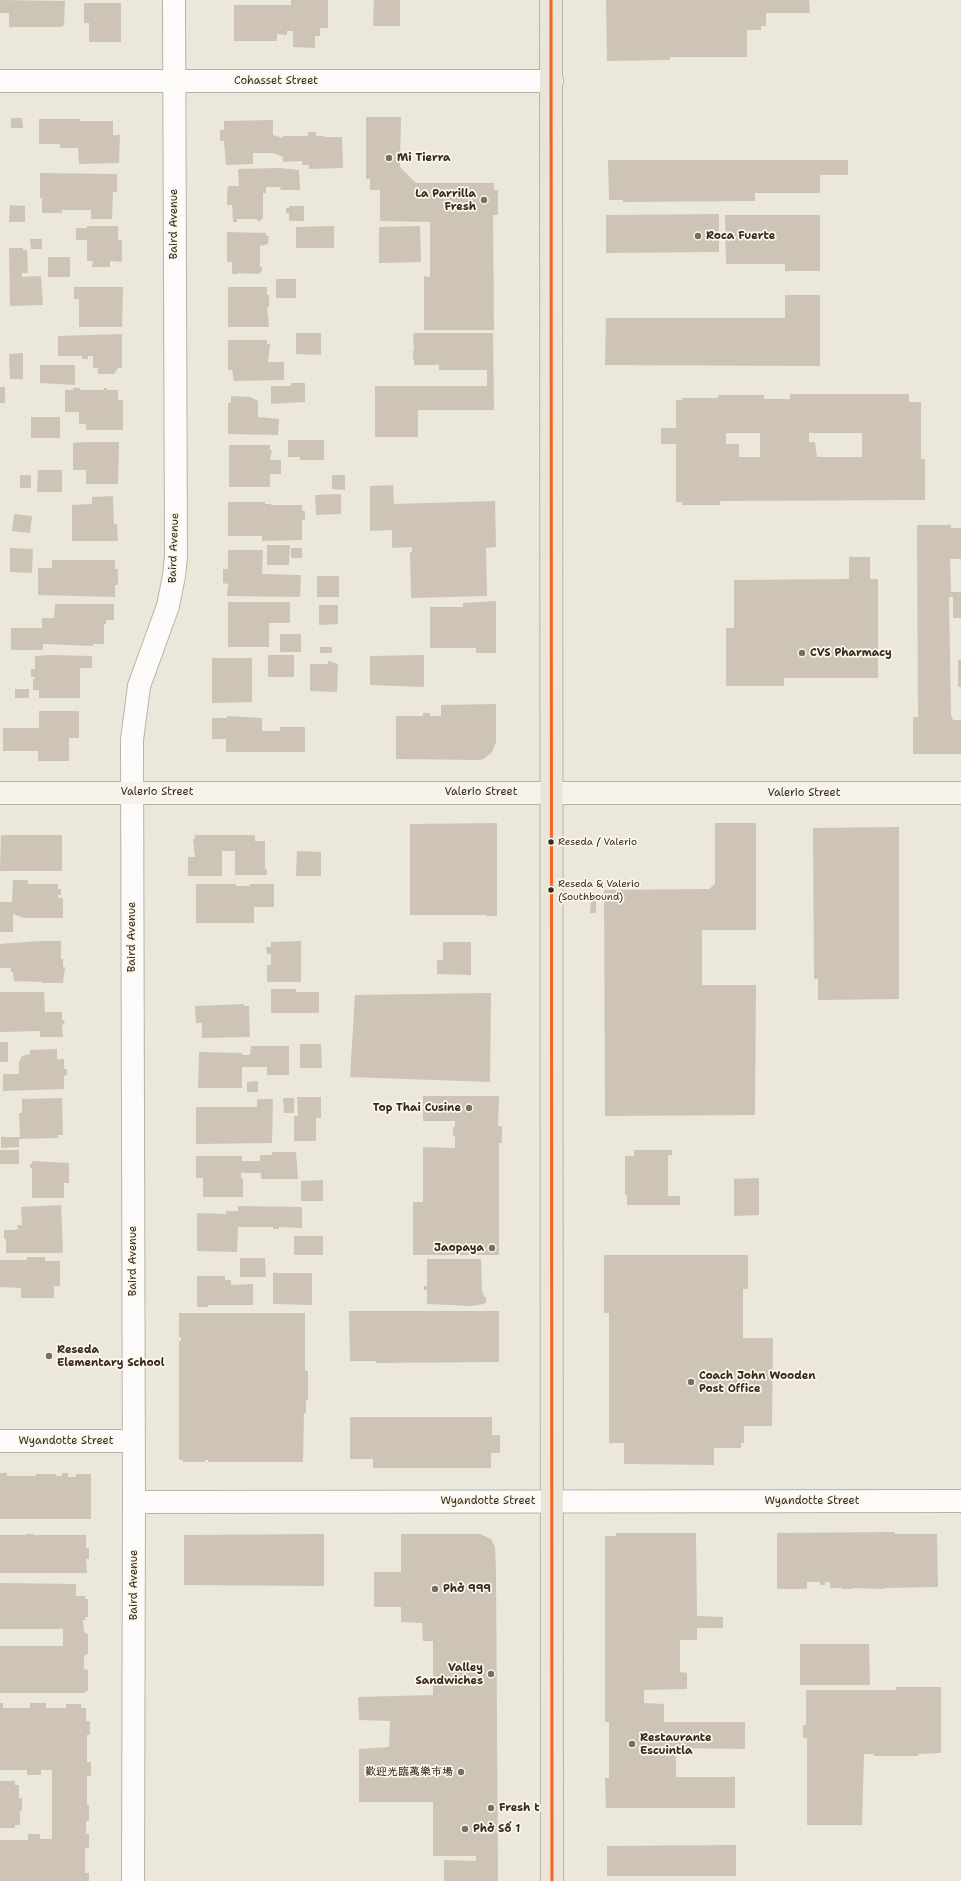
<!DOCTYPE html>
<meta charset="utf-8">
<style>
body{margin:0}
canvas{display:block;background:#ebe7da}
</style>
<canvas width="961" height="1881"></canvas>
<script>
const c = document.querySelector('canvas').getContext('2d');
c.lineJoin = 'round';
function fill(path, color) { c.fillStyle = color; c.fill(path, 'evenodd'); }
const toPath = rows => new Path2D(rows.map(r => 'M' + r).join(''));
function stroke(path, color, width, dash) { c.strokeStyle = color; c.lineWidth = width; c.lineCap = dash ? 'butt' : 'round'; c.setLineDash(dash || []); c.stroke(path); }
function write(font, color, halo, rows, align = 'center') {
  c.font = font + ' "Shantell Sans","LXGW WenKai TC",sans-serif'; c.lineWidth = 3.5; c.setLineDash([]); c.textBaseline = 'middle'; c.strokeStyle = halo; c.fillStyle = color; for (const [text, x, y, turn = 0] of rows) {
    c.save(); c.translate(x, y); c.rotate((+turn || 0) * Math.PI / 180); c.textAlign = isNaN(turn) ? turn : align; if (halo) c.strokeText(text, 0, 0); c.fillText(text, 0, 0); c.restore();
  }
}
fill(toPath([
 [0,0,65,1,64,25,62,27,9,27,9,13,0,13],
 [291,0,328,0,328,28,320,28,320,36,315,36,315,48,293,47,293,31,287,31,287,35,277,34,277,41,234,41,234,5,291,5],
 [374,0,400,0,400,26,373,26],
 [606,0,809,0,810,13,766,13,766,26,761,26,761,30,747,30,747,57,670,57,670,60,607,61],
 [84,3,121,3,121,42,89,42,89,23,84,23],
 [366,117,401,117,400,167,416,183,494,183,494,190,498,190,498,215,493,215,494,330,424,330,424,276,430,277,430,222,380,221,380,190,370,190,370,179,366,179],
 [11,118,22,118,23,128,11,128],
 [39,119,80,119,80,121,113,121,113,135,120,135,119,163,79,164,78,148,60,148,60,144,39,144],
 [273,120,273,135,283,138,283,136,308,136,308,132,316,132,316,136,324,136,324,137,342,137,343,168,309,169,309,165,302,165,302,161,283,162,283,157,273,153,253,153,253,164,226,165,224,141,220,141,220,130,224,130,224,121],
 [608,160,848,160,848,175,820,175,820,193,755,193,755,201,623,202,623,200,609,200],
 [280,168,299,170,300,190,281,190,280,187,266,187,266,193,263,193,263,219,261,219,261,221,257,221,257,219,237,219,237,222,233,222,232,205,227,205,227,195,228,186,239,186,238,169],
 [40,173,117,174,117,192,113,192,112,219,91,219,91,210,62,210,62,213,42,213,42,198,40,198],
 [10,205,25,206,25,222,9,222],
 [289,206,304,206,304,221,289,221,289,213,286,213,286,208,289,208],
 [719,214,719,252,606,253,606,215],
 [725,215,820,215,820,271,785,271,785,264,726,264],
 [87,226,118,226,118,240,122,240,122,262,110,261,110,267,92,267,93,261,87,261,87,240,76,240,76,228,87,228],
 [334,226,334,248,296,248,296,227],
 [420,226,421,262,379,263,379,227],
 [227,232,266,233,266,236,269,236,268,244,260,246,260,267,262,267,262,271,259,274,238,273,238,274,232,274,232,262,227,262],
 [30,239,42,239,42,249,31,249],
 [9,248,23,248,23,250,27,250,28,273,22,273,22,277,41,276,43,305,10,306],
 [48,257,70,257,70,277,48,277],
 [276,279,296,279,296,298,276,298],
 [74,287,123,287,122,327,79,327,79,299,74,299],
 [228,287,267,287,267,295,269,295,269,307,267,307,269,327,228,327],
 [785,295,820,295,820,366,605,365,606,318,785,318],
 [296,333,321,333,321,355,296,354],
 [415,333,493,333,494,410,418,410,418,437,375,437,375,386,487,386,487,370,439,370,439,365,414,365,414,359,413,359,413,350,414,350,413,334],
 [122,334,122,368,118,368,114,374,98,374,98,368,93,368,93,356,88,356,88,359,82,359,82,356,58,356,58,336],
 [228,340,267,340,267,344,270,344,268,362,284,362,284,380,234,381,232,370,228,370],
 [23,353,23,379,10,379,9,354],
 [40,365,75,365,75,385,40,383],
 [291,383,305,383,305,402,271,404,271,386,291,386],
 [0,387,5,387,5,403,0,403],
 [73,388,80,388,80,390,104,390,104,388,107,388,107,390,118,390,118,400,123,400,123,430,86,430,86,424,79,424,79,412,65,412,65,390,73,390],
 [790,394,909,394,909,402,921,402,921,459,925,459,925,500,720,501,720,505,682,505,682,502,676,502,676,444,661,444,661,428,676,428,676,400,682,400,682,398,718,398,718,395,764,395,764,399,790,399],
 [726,433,760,433,760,457,739,457,739,444,726,444],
 [809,433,862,433,862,457,817,457,815,442,809,442],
 [231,396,250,397,258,401,258,417,279,419,278,435,228,434,228,403,231,403],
 [31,417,60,417,60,438,31,438],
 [288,440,324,440,324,460,300,460,300,457,288,457],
 [86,442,119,442,118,484,86,484,86,470,73,470,73,443],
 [229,445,270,445,270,450,272,450,270,460,281,460,281,474,270,474,270,487,229,487],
 [38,470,62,470,62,492,37,492],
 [20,475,31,475,31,488,20,488],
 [332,475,345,475,345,490,332,489],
 [393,485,394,504,495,501,496,547,486,548,487,596,411,598,410,552,412,552,412,547,392,548,392,530,370,531,370,486],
 [341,494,341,514,316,515,315,495],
 [113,496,114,524,117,524,118,541,72,541,72,505,92,504,92,497],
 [228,502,265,502,265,504,271,504,271,505,302,505,302,511,305,511,305,520,302,520,302,540,262,541,262,536,228,536],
 [14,514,32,516,30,533,12,531],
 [917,525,951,525,951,528,961,528,961,559,950,559,951,592,961,592,961,618,953,618,953,597,949,597,951,715,953,720,961,720,961,754,913,754,913,717,918,717],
 [267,545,290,545,289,565,267,565],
 [10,548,33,549,32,573,10,572],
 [291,548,302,548,302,558,291,558],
 [228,550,263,550,262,574,301,575,300,597,227,596,228,584,223,583,223,569,228,569],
 [849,557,870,557,870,579,878,579,878,678,784,678,784,686,726,686,726,628,734,628,734,580,849,579],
 [52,560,115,560,115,569,118,569,118,585,115,585,115,597,38,595,38,568,52,568],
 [317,576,339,576,339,597,317,597],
 [496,601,496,653,476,653,476,648,430,648,430,607,463,607,463,603],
 [228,602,290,602,290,623,269,623,269,647,228,647],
 [55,604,114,604,114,620,106,620,106,624,104,624,104,644,93,644,93,646,43,644,43,650,11,650,11,628,42,628,42,618,54,618],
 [319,605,338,605,338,624,319,625],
 [280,634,301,634,301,652,280,652],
 [320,647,332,647,332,653,320,653],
 [51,655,92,656,92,668,80,668,80,698,39,698,39,690,33,690,33,679,35,679,35,677,31,677,31,669,35,669,35,656],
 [268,655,294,655,294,677,268,677],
 [424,655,424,687,370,685,370,656],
 [212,658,252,658,252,702,212,703],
 [958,660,961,660,961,687,958,687],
 [328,661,338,664,337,692,310,691,310,664,328,664],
 [15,689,29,689,29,698,15,698],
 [496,704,496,742,492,752,485,758,480,760,396,759,396,716,423,716,423,713,430,713,430,716,441,716,441,705],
 [39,711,79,711,79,738,69,738,69,761,38,761,38,751,3,751,3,728,39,728],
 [227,716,262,718,262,731,280,731,280,727,305,727,305,752,226,752,226,739,212,739,212,718,227,718],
 [497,823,497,916,486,916,486,915,410,915,410,824],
 [715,823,756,823,756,930,702,930,702,985,756,985,755,1115,605,1116,604,890,709,889,715,884],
 [899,827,899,999,818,1000,818,979,814,979,813,828],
 [1,835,62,835,62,871,0,871],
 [195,835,255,835,255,841,265,841,265,869,267,869,267,875,235,875,235,851,222,851,222,876,188,876,188,857,195,857,193,839,195,839],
 [297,851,321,852,321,876,296,876],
 [13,880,28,880,28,884,58,884,58,889,61,889,61,895,58,895,58,898,63,898,63,918,24,918,13,914,13,932,0,932,0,902,12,902],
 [196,884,236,884,236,886,250,886,250,884,274,884,274,907,254,907,254,923,196,923],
 [591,900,596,900,596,913,590,913],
 [39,941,61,941,61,959,63,959,63,967,65,967,63,983,42,983,42,981,41,982,14,981,13,972,11,972,11,968,0,968,0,944],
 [301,941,301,982,267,982,267,965,271,965,271,954,267,954,266,947,271,947,271,942],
 [443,942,471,942,471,975,437,974,437,960,443,960],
 [271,989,296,989,296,992,319,992,319,1013,271,1013],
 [0,992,44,992,45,1012,62,1012,62,1019,65,1022,62,1026,63,1037,40,1037,40,1031,0,1032],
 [491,993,490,1082,350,1077,355,995],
 [244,1004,244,1006,249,1006,250,1037,202,1038,202,1023,196,1023,195,1006],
 [0,1042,8,1042,8,1062,0,1062],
 [300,1044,321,1044,322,1068,300,1068],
 [251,1046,289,1046,289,1075,267,1075,267,1067,242,1067,242,1088,198,1088,199,1052,242,1053,242,1055,250,1055],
 [57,1049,57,1059,64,1059,64,1069,67,1069,67,1075,64,1076,64,1089,3,1091,3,1074,19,1074,19,1062,22,1056,30,1054,30,1050],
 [258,1081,258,1092,247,1092,247,1082],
 [423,1096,499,1096,498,1126,502,1126,502,1143,499,1143,499,1255,413,1255,413,1202,423,1202,423,1147,455,1148,455,1136,453,1136,453,1127,455,1127,455,1121,423,1121],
 [297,1097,321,1097,321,1118,316,1118,316,1141,294,1141,294,1116,298,1116],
 [62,1098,63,1135,58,1135,58,1138,19,1139,19,1147,1,1148,1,1137,20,1137,19,1113,22,1113,22,1099],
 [283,1098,294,1098,294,1113,284,1113],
 [257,1099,273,1099,272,1143,196,1144,196,1107,257,1107],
 [0,1150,19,1150,19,1164,0,1164],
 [634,1150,672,1150,672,1155,668,1155,668,1196,680,1196,680,1205,627,1205,627,1195,625,1195,625,1156,634,1156],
 [272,1152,296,1152,298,1179,261,1179,261,1173,241,1173,241,1178,243,1178,243,1197,203,1197,203,1178,196,1178,196,1156,242,1156,242,1161,260,1161,260,1155,272,1155],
 [32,1161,69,1163,69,1183,64,1183,64,1198,32,1198,32,1168,30,1168,30,1164,32,1164],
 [759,1178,759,1215,734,1216,734,1179],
 [323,1180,323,1201,301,1201,301,1181],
 [61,1205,63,1253,6,1253,6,1239,4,1239,4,1230,15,1230,18,1229,17,1225,22,1225,21,1207],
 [238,1206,302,1207,302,1228,279,1227,279,1229,273,1229,273,1227,238,1227,237,1252,197,1251,197,1213,226,1214,226,1211,238,1211],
 [294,1236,323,1236,323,1255,294,1255],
 [604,1255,748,1255,748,1289,743,1289,743,1338,773,1338,772,1426,744,1426,744,1443,741,1443,741,1448,714,1448,714,1465,624,1464,624,1443,609,1443,609,1313,604,1313],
 [27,1257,45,1257,45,1261,60,1261,60,1286,54,1286,54,1298,21,1298,21,1288,0,1287,0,1260,27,1260],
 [240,1258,265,1258,266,1277,240,1277],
 [427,1259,481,1259,482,1292,483,1292,484,1297,486,1297,486,1302,484,1304,471,1306,427,1304,427,1290,424,1290,424,1286,427,1286],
 [273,1273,312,1273,312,1305,273,1304],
 [197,1276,225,1276,225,1280,231,1280,231,1285,253,1284,253,1305,208,1305,208,1307,197,1307],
 [349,1311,499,1311,499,1362,376,1363,376,1361,350,1361],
 [179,1313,305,1313,305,1371,308,1371,308,1400,306,1400,306,1413,304,1413,303,1462,208,1462,208,1460,205,1460,205,1462,183,1462,183,1460,179,1460,179,1341,181,1341,181,1337,179,1337],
 [350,1417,492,1417,492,1435,500,1435,500,1453,491,1453,491,1468,373,1468,373,1459,350,1459],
 [0,1473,7,1473,7,1476,36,1476,36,1474,56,1474,56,1476,62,1476,62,1473,68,1473,68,1477,76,1477,76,1474,91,1474,91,1519,0,1519],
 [895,1532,895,1534,937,1534,938,1587,884,1588,884,1589,853,1588,853,1589,842,1589,842,1588,830,1588,830,1582,825,1582,825,1585,820,1585,820,1582,807,1582,807,1589,777,1589,777,1533],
 [616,1533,696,1533,697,1616,723,1617,723,1628,697,1628,697,1640,680,1640,680,1672,687,1673,687,1689,644,1690,644,1703,664,1704,664,1722,745,1722,745,1749,676,1748,676,1777,735,1777,735,1808,606,1808,605,1778,609,1778,609,1722,605,1722,605,1536,616,1536],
 [26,1534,34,1534,34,1535,86,1535,86,1548,89,1548,89,1559,86,1559,87,1573,0,1573,0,1535,26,1535],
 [324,1534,324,1586,184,1585,184,1535],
 [401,1534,480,1534,491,1539,495,1547,496,1572,498,1881,444,1881,444,1860,476,1861,476,1856,433,1856,433,1802,359,1802,359,1749,389,1747,390,1721,359,1720,358,1697,433,1695,433,1641,423,1641,422,1623,401,1622,401,1607,374,1607,374,1572,401,1572],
 [0,1583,76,1584,76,1596,85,1596,85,1599,88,1599,88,1617,85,1617,86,1620,83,1620,84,1632,88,1634,88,1654,84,1656,84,1669,88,1670,88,1690,84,1693,0,1693,0,1646,63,1646,63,1629,0,1629],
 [800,1644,869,1644,870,1685,800,1685],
 [896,1687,941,1687,941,1753,918,1754,918,1756,874,1756,874,1754,864,1754,862,1825,807,1825,807,1738,803,1738,803,1725,806,1725,806,1690,896,1690],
 [0,1703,3,1703,3,1708,30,1708,30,1703,46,1703,46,1708,66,1708,66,1704,81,1704,81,1708,86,1708,86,1721,90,1721,90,1735,87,1735,87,1762,91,1762,91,1776,87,1776,87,1805,89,1805,89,1821,86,1821,86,1834,89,1834,89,1848,85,1848,85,1873,89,1873,89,1881,0,1881,0,1840,28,1840,28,1834,40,1834,40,1839,52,1839,52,1770,41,1770,41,1775,27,1775,27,1770,0,1770],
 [0,1781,15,1781,15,1785,19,1785,19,1798,22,1798,22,1811,20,1811,20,1825,15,1825,15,1828,0,1828],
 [736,1845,736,1876,607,1876,607,1846]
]), '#cdc4b6');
const street = toPath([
 [0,81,552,81],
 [0,1441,133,1441],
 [134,1502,961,1501],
 [133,1881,134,1502,132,740,139,686,168,606,174,576,176,556,174,0]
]);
const secondary = toPath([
 [0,793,961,793]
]);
const primary = toPath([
 [551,0,552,1881]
]);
stroke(street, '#b7b3aa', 24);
stroke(secondary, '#b7b3aa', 24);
stroke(primary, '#b7b3aa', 24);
stroke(street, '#fcfbf9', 22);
stroke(secondary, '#f6f2ec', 22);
stroke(primary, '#ebe4d8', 22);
stroke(toPath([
 [551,0,552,1881]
]), '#f26522', 3);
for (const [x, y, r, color] of [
 [389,158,4,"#796c60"],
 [484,200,4,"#796c60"],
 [698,236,4,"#796c60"],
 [802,653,4,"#796c60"],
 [551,842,3.5,"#3b2a1e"],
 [551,890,3.5,"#3b2a1e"],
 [469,1108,4,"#796c60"],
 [492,1248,4,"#796c60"],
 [49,1356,4,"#796c60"],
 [691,1382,4,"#796c60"],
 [435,1589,4,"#796c60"],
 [491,1674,4,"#796c60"],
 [632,1744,4,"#796c60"],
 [461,1772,4,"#796c60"],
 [491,1808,4,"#796c60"],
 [465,1829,4,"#796c60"]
]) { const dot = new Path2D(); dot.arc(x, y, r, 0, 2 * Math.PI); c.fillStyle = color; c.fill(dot); stroke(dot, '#fbf7ec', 1.5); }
write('10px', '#3b2a1e', '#fbf7ec', [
 ["Reseda / Valerio",558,842],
 ["Reseda & Valerio",558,884],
 ["(Southbound)",558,897]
], 'left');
write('11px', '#3b2a1e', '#fbf7ec', [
 ["Cohasset Street",276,81],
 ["Baird Avenue",174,224,-90],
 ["Baird Avenue",174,548,-88],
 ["Valerio Street",157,792],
 ["Valerio Street",481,792],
 ["Valerio Street",804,793],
 ["Baird Avenue",132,937,-90],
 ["Baird Avenue",133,1261,-90],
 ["Wyandotte Street",66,1441],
 ["Wyandotte Street",488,1501],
 ["Wyandotte Street",812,1501],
 ["Baird Avenue",134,1585,-90]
]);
write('bold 11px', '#3b2a1e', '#fbf7ec', [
 ["Mi Tierra",397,158],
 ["La Parrilla",476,194,"right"],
 ["Fresh",476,207,"right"],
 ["Roca Fuerte",706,236],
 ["CVS Pharmacy",810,653],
 ["Top Thai Cusine",461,1108,"right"],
 ["Jaopaya",484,1248,"right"],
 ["Reseda",57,1350],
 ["Elementary School",57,1363],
 ["Coach John Wooden",699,1376],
 ["Post Office",699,1389],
 ["Phở 999",443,1589],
 ["Valley",483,1668,"right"],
 ["Sandwiches",483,1681,"right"],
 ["Restaurante",640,1738],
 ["Escuintla",640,1751],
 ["歡迎光臨萬樂市場",453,1772,"right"],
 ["Fresh t",499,1808],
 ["Phở Số 1",473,1829]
], 'left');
</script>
